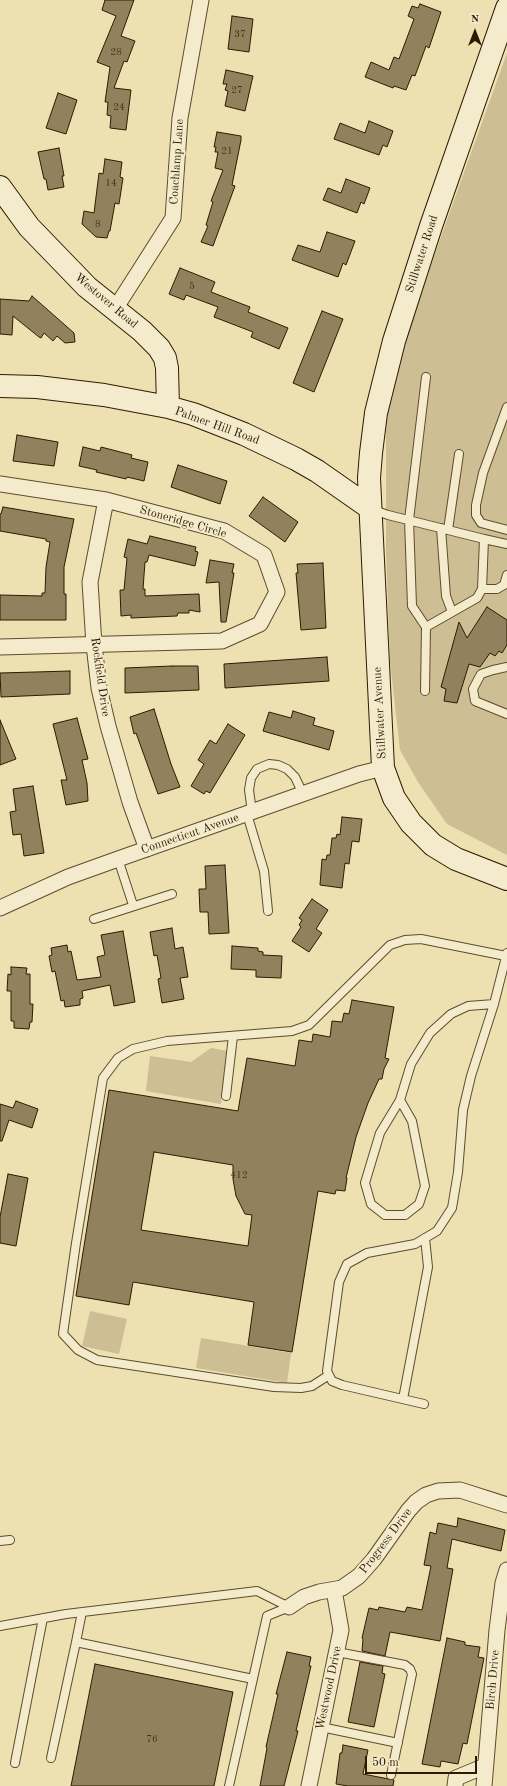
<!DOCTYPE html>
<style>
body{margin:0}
#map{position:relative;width:507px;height:1786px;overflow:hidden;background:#ede0b1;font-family:"Old Standard TT",serif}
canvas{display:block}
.north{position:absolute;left:455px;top:12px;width:40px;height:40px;-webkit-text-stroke:3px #f3ebcc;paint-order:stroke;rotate:0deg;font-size:11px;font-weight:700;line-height:16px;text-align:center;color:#2f1a01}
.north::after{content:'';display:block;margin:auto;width:14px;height:18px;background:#2f1a01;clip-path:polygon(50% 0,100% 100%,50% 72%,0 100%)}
.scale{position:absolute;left:365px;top:1756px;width:112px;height:18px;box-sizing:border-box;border:2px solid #2f1a01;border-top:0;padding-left:5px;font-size:12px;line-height:14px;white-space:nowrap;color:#2f1a01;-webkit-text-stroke:3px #f3ebcc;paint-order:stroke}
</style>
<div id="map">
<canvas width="507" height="1786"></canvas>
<div class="north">N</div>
<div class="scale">50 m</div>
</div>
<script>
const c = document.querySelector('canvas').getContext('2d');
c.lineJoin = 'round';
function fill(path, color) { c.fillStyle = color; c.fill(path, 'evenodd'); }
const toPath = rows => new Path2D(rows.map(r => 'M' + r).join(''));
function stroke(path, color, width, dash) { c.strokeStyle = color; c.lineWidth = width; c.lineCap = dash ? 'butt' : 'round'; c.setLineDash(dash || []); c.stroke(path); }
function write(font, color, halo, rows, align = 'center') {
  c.font = font + ' "Old Standard TT",serif'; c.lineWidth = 4; c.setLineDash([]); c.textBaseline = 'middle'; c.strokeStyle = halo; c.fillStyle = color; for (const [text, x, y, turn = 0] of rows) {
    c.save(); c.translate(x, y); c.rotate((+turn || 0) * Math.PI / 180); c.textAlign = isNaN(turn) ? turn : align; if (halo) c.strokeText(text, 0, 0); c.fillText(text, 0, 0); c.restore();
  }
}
fill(toPath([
 [507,53,507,855,447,824,418,782,400,750,390,662,386,551,386,430,391,385,439,242],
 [211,1048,228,1051,221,1104,146,1091,150,1056,191,1062],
 [90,1311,127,1319,119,1354,82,1346],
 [201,1338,291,1353,287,1383,196,1368]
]), '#cdbe93');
const building = toPath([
 [105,0,134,0,121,36,135,41,127,62,124,61,114,88,131,90,126,130,110,128,111,116,107,115,108,102,105,102,110,67,97,62,116,16,102,10,105,0],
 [420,4,441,12,429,48,426,46,415,76,412,75,406,90,394,86,393,88,365,77,371,62,389,70,394,57,399,59,414,19,408,16,412,6,418,8,420,4],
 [232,16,253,19,249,52,228,49,232,16],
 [226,70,253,76,245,111,225,106,228,91,225,90,227,84,223,84,226,70],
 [58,93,77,100,66,134,46,128,58,93],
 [369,121,393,131,387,147,383,145,379,155,334,139,340,123,365,133,369,121],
 [217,132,241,136,241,140,232,185,235,186,213,246,201,242,208,226,206,225,213,202,211,201,223,170,215,168,218,152,215,152,216,147,214,147,217,132],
 [59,148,64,176,62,176,64,187,48,190,46,179,44,179,38,152,59,148],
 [105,159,122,162,120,177,123,178,119,204,115,203,110,231,109,231,107,238,96,237,82,224,84,211,94,213,99,173,103,174,105,159],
 [346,179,370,188,364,204,361,202,357,213,323,200,328,188,341,193,346,179],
 [327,232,355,241,346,265,343,263,338,277,292,260,298,245,320,252,327,232],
 [180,268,215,282,211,292,250,307,248,312,288,328,279,349,251,337,253,332,214,317,218,307,186,295,184,300,169,294,180,268],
 [32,296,74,333,75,342,65,343,57,336,53,341,44,333,41,338,39,337,13,316,12,335,0,334,0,299,29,301,32,296],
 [322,311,343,319,314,392,293,383,322,311],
 [17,435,58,442,54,466,13,461,17,435],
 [83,447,100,451,101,447,132,455,131,458,148,462,144,481,127,477,126,479,96,472,97,470,79,466,83,447],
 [178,465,227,481,220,504,171,487,178,465],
 [263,497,298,522,285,542,249,516,263,497],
 [3,507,74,519,64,567,64,594,66,594,66,620,0,620,0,595,42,596,42,593,45,593,46,567,50,542,46,541,46,539,0,531,0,514,1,514,3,507],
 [150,536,196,547,195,551,198,552,195,566,149,555,147,562,145,562,143,589,145,589,145,596,199,594,200,612,189,610,189,613,178,613,177,616,131,618,131,615,121,616,120,590,124,590,127,558,124,557,128,539,147,544,150,536],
 [210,560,234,564,232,573,234,573,226,622,221,622,219,582,206,583,210,560],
 [323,563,326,628,301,630,296,573,298,573,297,564,323,563],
 [487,607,507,620,507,645,502,653,499,651,495,656,490,653,480,667,469,664,457,703,444,701,446,689,441,687,459,622,467,638,487,607],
 [327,657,329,681,225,688,224,664,327,657],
 [172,666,198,666,199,690,125,693,125,668,172,666],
 [70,671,70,694,1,697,0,673,70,671],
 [154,709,171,764,180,787,158,794,136,733,134,734,130,717,154,709],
 [293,711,315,718,313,725,334,731,329,750,263,731,269,712,291,718,293,711],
 [77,718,88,759,82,760,87,783,88,801,66,805,61,780,67,780,53,724,77,718],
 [0,720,16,759,0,765,0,720],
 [228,724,245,735,210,793,206,791,204,794,191,786,204,764,198,760,210,740,216,744,228,724],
 [33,786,44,853,24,856,21,834,13,835,10,812,16,811,13,789,33,786],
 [342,817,362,819,359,842,352,841,349,864,345,863,342,888,320,885,322,859,326,860,327,855,330,855,332,838,336,838,337,834,340,835,342,817],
 [225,865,229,933,209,934,208,912,200,912,199,889,206,889,205,866,225,865],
 [312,899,328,910,316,929,322,933,309,952,292,941,301,927,299,925,302,920,299,918,312,899],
 [172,928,175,949,183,947,188,977,180,978,184,999,162,1003,158,979,161,978,157,955,154,956,150,932,172,928],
 [123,931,135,1002,114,1006,110,985,82,991,83,998,80,999,80,1005,65,1007,64,1000,61,1001,55,971,52,972,49,956,52,955,51,948,67,945,68,952,71,951,77,980,101,977,97,957,105,955,101,935,123,931],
 [232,946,258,948,258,951,263,952,263,955,282,956,281,978,256,977,256,970,231,969,232,946],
 [11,967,27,968,26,974,30,974,30,1004,33,1004,32,1022,30,1022,29,1029,14,1028,14,1021,11,1021,11,991,7,991,8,974,11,975,11,967],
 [352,1000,394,1007,385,1058,389,1059,384,1069,382,1079,379,1079,368,1103,356,1137,346,1178,347,1178,345,1191,336,1190,335,1194,318,1191,292,1352,248,1345,254,1302,133,1282,129,1305,76,1296,109,1090,238,1111,247,1058,295,1066,299,1040,312,1042,313,1034,330,1037,332,1021,342,1022,344,1013,349,1014,352,1000],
 [154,1152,233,1165,233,1179,236,1196,245,1214,252,1215,248,1246,141,1230,154,1152],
 [16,1101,38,1109,32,1128,9,1120,2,1141,0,1141,0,1104,13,1108,16,1101],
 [8,1174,28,1178,16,1246,0,1243,0,1217,8,1174],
 [458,1518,505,1530,501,1551,452,1539,447,1568,453,1569,440,1641,390,1632,385,1656,362,1651,363,1639,362,1638,369,1608,378,1610,379,1607,405,1612,407,1607,422,1610,431,1566,424,1565,430,1532,436,1534,438,1523,457,1527,458,1518],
 [447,1638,465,1642,465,1645,480,1647,478,1657,484,1658,467,1744,463,1743,458,1764,441,1761,440,1767,422,1764,447,1638],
 [287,1652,311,1657,309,1666,311,1666,296,1731,298,1731,296,1739,284,1786,260,1786,267,1748,266,1747,278,1694,276,1694,287,1652],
 [360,1662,383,1666,382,1673,385,1674,374,1727,348,1722,360,1662],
 [95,1664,233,1692,214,1786,71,1786,95,1664],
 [343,1745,368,1750,363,1774,394,1780,393,1786,348,1786,336,1784,340,1753,342,1753,343,1745]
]);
fill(building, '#92815d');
stroke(building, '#2f1a01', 1);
const lane = toPath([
 [507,407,483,473,476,505,476,515,481,523,507,530],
 [371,509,388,515,484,539,482,589,477,598,426,627],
 [441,528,446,596,452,612],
 [448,530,459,454],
 [484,539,507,544],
 [482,589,497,589,504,585,507,575],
 [507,667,493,670,481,674,473,689,475,701,507,714],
 [425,691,426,627,412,606,409,520,426,377],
 [252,812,249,790,251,778,257,769,269,764,278,765,287,769,295,777,303,794],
 [247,814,264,871,268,911],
 [118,859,133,905],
 [94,919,172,894],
 [226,1096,233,1036],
 [400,1100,412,1121,425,1186,419,1204,405,1215,385,1215,371,1204,365,1183,380,1133,400,1100,411,1064,430,1033,451,1014,468,1006,494,1004],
 [329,1375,312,1386,301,1388,274,1387,97,1360,78,1350,63,1334,76,1243,103,1078,118,1058,133,1049,167,1041,292,1031,309,1025,390,945,405,940,421,939,506,956],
 [403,1399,428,1267,425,1238],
 [424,1404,342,1385,332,1381,327,1371,339,1282,347,1264,367,1253,415,1244,437,1231,452,1208,458,1172,463,1110,471,1076,494,1004,507,953],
 [0,1541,10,1540],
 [82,1612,76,1642,253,1679],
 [0,1626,66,1614,257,1591,289,1607],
 [337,1652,405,1665,410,1669,412,1674,391,1775],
 [321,1727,398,1743],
 [51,1758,76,1642],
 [15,1763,43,1618],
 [229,1786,267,1616,289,1607]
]);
const street = toPath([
 [115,309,173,218,180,118,201,0],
 [0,484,106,500,224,531,264,555,277,592,260,624,222,641,0,647],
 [106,500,90,582,94,645,99,688,108,726,130,802,147,849],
 [0,908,68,877,118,859,359,774,383,768],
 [289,1607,304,1597,319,1592,342,1588,359,1576,374,1559,408,1511,416,1502,426,1495,438,1491,460,1490,507,1505],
 [309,1786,341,1630,334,1590],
 [455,1786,456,1778,485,1766],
 [484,1786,497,1630,503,1583,507,1570]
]);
const secondary = toPath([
 [507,8,431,226,394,341,376,413,371,453,369,478,383,768,394,798,411,823,433,845,456,859,507,879],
 [0,187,29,227,87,287,142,331,159,348,165,358,167,368,168,407],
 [0,386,37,387,104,395,168,407,193,414,244,434,296,459,317,471,370,508]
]);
stroke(lane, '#5e4c2d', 10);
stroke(street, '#5e4c2d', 17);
stroke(secondary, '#2f1a01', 24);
stroke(lane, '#f3ebcc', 8);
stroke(street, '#f3ebcc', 15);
stroke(secondary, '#f3ebcc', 22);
write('10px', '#483418', null, [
 ["37",240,34],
 ["28",116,52],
 ["27",237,90],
 ["24",119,107],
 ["21",227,151],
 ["14",111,183],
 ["8",98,224],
 ["5",192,286],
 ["412",239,1175],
 ["76",152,1739]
]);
write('12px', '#2f1a01', '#f3ebcc', [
 ["Coachlamp Lane",177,162,-86],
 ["Stillwater Road",422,254,-72],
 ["Westover Road",106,301,40],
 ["Palmer Hill Road",217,426,20],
 ["Stoneridge Circle",183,522,16],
 ["Rockfield Drive",100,677,82],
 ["Stillwater Avenue",380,713,-93],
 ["Connecticut Avenue",190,834,-19],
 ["Progress Drive",386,1541,-53],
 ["Birch Drive",493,1680,-85],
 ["Westwood Drive",329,1688,-78]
]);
</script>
